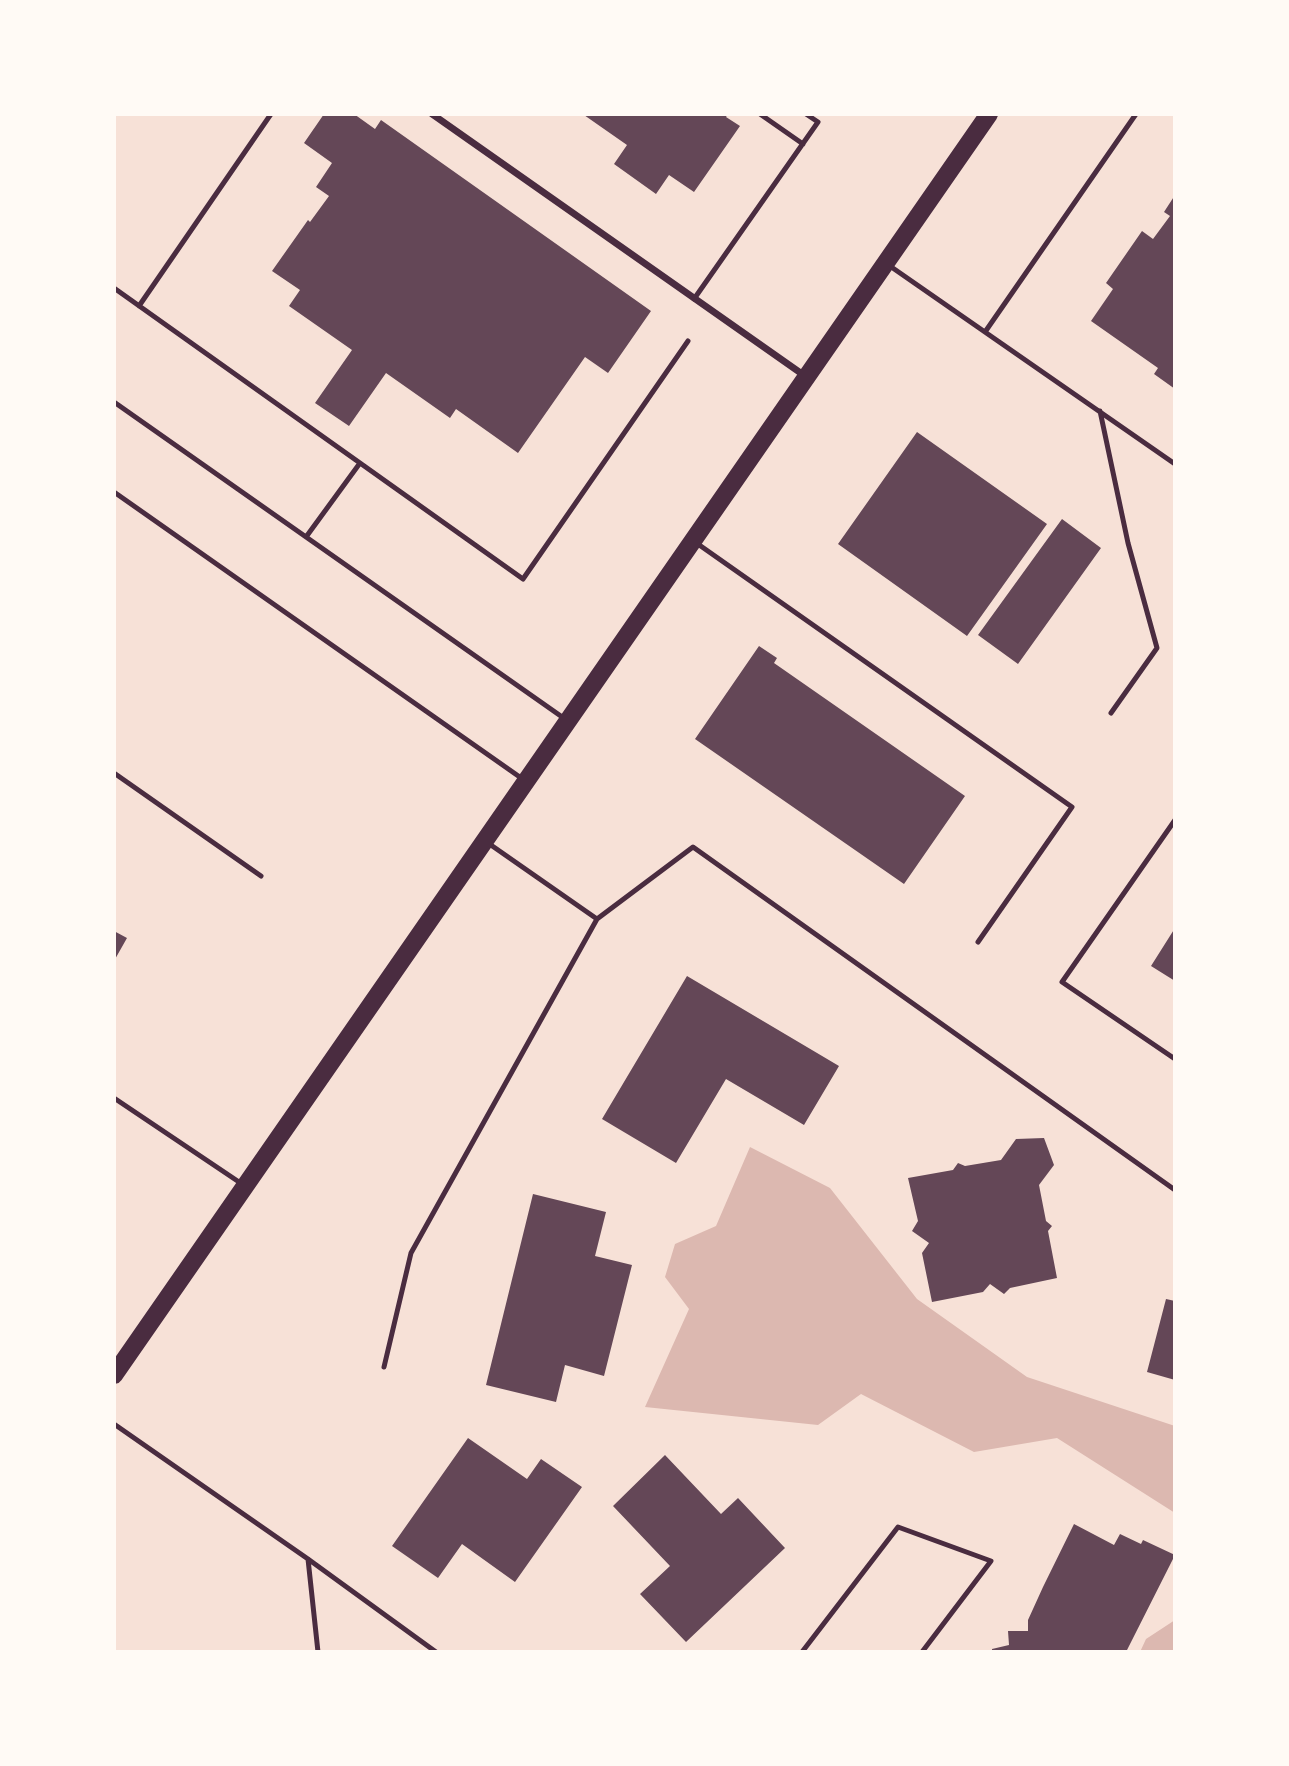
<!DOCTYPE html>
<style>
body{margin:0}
#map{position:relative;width:1289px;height:1766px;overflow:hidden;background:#f7e1d7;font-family:Lato,sans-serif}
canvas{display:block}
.frame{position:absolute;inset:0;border:116px solid #fffaf5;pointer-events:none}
</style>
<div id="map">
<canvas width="1289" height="1766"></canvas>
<div class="frame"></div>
</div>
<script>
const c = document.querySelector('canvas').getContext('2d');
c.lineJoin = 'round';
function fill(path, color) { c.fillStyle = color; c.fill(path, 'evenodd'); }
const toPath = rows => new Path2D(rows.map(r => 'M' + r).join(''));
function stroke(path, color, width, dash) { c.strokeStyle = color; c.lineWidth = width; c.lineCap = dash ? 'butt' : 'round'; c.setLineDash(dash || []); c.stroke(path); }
fill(toPath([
 [750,1147,830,1188,917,1299,1027,1377,1175,1426,1175,1513,1057,1438,974,1452,861,1394,818,1425,645,1407,689,1309,665,1277,675,1244,716,1226],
 [1175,1620,1175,1652,1140,1652,1146,1639]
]), '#dcb8b0');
fill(toPath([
 [324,114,354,114,375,129,381,120,651,311,608,373,585,357,518,453,456,409,450,418,386,373,349,426,315,403,352,350,289,306,300,290,272,271,308,220,310,222,329,196,316,187,332,163,304,143],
 [585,114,728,114,726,117,740,126,694,192,669,175,656,194,614,164,627,145,584,115],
 [1175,195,1175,389,1154,374,1158,368,1091,321,1113,289,1106,283,1142,231,1153,239,1170,216,1164,212],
 [917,432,1047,524,967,636,838,544],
 [1062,519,1101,548,1018,664,978,635],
 [759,646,777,658,774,663,965,796,904,884,695,739],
 [1175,928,1175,981,1151,966],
 [114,931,127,938,114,961],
 [687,976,839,1066,804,1125,726,1079,676,1163,602,1119],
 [1044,1138,1054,1165,1039,1185,1046,1221,1052,1226,1048,1231,1057,1278,1010,1288,1004,1294,990,1284,983,1292,932,1302,922,1253,929,1243,912,1231,918,1221,908,1178,953,1170,958,1163,965,1166,1001,1160,1016,1139],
 [533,1194,606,1212,595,1256,632,1265,604,1376,565,1365,556,1402,486,1385],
 [1166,1299,1175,1301,1175,1380,1147,1372],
 [468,1438,527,1479,541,1459,582,1487,515,1582,462,1544,438,1578,392,1546],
 [665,1455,721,1514,738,1498,785,1548,686,1642,640,1594,670,1566,613,1506],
 [1074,1524,1114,1545,1120,1534,1141,1544,1143,1540,1175,1555,1126,1652,992,1652,992,1649,1009,1645,1008,1631,1028,1631,1028,1620,1043,1587]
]), '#644757');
stroke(toPath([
 [760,114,803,144],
 [887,264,1175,464],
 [114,288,360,463],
 [694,299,818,122,806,114],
 [139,306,271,114],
 [985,332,1136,114],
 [114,402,565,719],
 [1100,411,1128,543,1157,648,1111,713],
 [114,492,524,780],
 [306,537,360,463,523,579,688,341],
 [695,542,1072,807,978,942],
 [114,773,261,876],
 [1175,820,1062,982,1175,1059],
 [488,843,597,919],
 [114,1098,242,1184],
 [384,1367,411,1253,597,919,693,847,1175,1190],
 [114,1424,308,1559,436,1652],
 [308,1559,318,1652],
 [802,1652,898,1527,991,1561,922,1652]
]), '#4a2c40', 5);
stroke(toPath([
 [432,114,805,376]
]), '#4a2c40', 7);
stroke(toPath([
 [114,1375,989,114]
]), '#4a2c40', 18);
</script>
